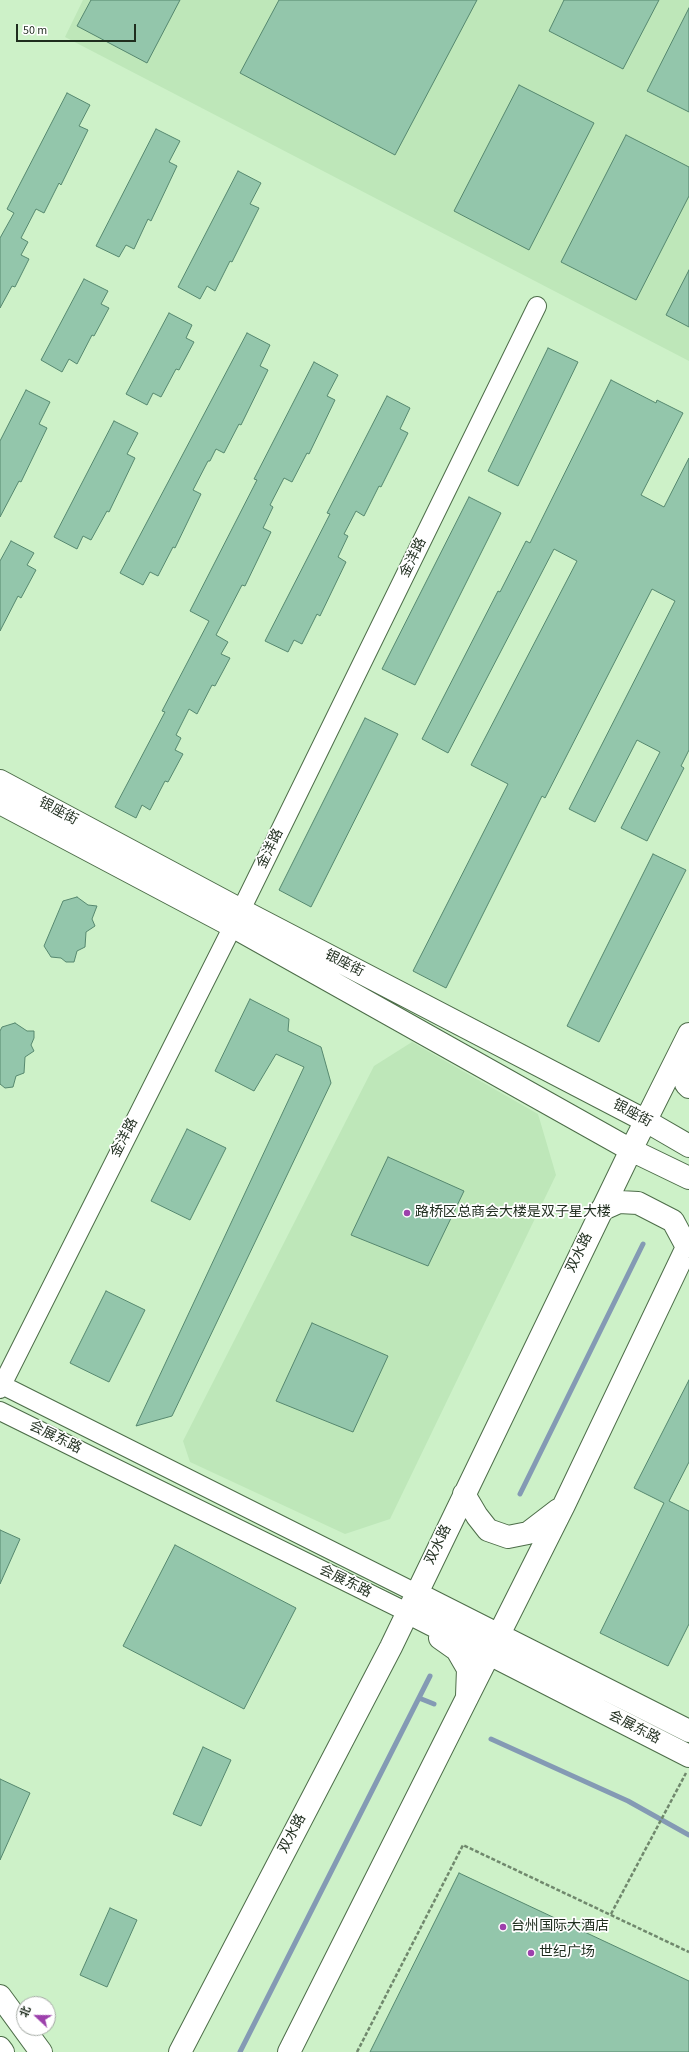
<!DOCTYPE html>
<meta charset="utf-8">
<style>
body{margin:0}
#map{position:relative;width:689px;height:2052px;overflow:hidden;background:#cdf1c8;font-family:"Source Sans 3","Noto Sans SC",sans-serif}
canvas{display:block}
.north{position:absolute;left:16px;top:1996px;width:40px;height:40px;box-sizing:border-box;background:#fff;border:1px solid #a5aba5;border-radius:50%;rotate:292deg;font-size:11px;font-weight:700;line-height:16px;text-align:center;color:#1f2d1e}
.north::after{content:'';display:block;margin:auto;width:14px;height:18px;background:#9d41ac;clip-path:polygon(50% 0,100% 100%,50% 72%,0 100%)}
.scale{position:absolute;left:16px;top:24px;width:120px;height:18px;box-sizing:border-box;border:2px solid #1f2d1e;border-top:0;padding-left:5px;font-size:12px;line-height:14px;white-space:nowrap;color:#1f2d1e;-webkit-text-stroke:3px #fff;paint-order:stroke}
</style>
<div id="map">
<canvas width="689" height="2052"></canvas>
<div class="north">北</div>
<div class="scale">50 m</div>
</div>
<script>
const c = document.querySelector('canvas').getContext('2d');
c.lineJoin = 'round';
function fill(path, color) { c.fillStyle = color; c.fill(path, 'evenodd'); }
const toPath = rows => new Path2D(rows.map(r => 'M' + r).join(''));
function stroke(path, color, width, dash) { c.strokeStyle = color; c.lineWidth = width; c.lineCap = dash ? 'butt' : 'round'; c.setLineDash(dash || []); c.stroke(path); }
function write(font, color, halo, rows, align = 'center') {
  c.font = font + ' "Source Sans 3","Noto Sans SC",sans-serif'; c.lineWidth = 3.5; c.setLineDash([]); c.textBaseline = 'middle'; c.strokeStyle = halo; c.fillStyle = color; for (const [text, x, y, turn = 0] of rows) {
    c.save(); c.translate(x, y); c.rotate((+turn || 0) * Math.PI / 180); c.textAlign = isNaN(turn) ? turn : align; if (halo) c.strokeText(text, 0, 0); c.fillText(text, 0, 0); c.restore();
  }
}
fill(toPath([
 [83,0,689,0,689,361,65,37],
 [412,1042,538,1114,556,1175,390,1519,345,1534,190,1462,183,1441,374,1066]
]), '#bee7b9');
stroke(toPath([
 [520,1494,643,1244],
 [419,1698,434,1704],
 [491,1739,628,1801,689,1835],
 [240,2052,430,1676]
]), '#849ab4', 5);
const building = toPath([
 [91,0,180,0,147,63,77,26,91,0],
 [279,0,477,0,395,155,240,73,279,0],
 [564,0,659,0,623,69,549,31,564,0],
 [689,8,689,112,647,91,689,8],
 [519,85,594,123,529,250,454,211,519,85],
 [67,93,90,105,79,126,88,130,61,185,59,183,44,213,36,209,21,238,28,242,21,255,29,259,15,287,12,286,0,308,0,238,14,213,7,209,67,93],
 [156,129,180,141,169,162,177,166,151,221,148,219,134,249,126,245,119,257,96,246,156,129],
 [626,135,689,167,689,196,636,300,561,262,626,135],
 [238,171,261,183,250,204,259,208,232,262,230,261,215,291,207,286,200,299,178,287,238,171],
 [689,270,689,327,666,315,689,270],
 [84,279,108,291,101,304,109,308,94,336,92,335,77,364,69,359,62,372,41,360,84,279],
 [169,313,192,325,186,338,194,342,179,370,176,369,161,397,153,393,147,405,126,394,169,313],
 [247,333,270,345,260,366,268,370,241,425,239,424,224,453,216,449,210,461,208,461,193,490,201,494,175,548,173,547,158,576,150,572,143,585,120,573,247,333],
 [548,348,578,362,518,486,488,471,548,348],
 [314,362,338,375,327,396,335,400,309,454,307,453,292,482,284,478,270,505,273,507,263,528,271,532,245,586,242,585,216,635,228,642,221,654,230,658,215,686,212,685,197,714,189,709,176,735,181,738,175,750,183,754,168,782,165,781,150,810,142,805,136,818,115,807,165,712,162,711,209,621,190,611,257,480,254,479,314,362],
 [611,380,656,403,657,400,683,413,641,495,664,507,689,458,689,750,681,766,684,768,647,841,621,828,660,752,637,740,595,822,569,809,675,601,652,589,545,798,542,796,446,988,413,971,508,784,471,765,577,561,554,549,448,753,422,739,498,591,500,592,526,541,530,543,611,380],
 [26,390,50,402,39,424,47,428,21,482,19,481,0,517,0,441,26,390],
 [387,396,410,408,400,429,408,433,381,487,379,486,364,516,356,511,344,534,348,536,338,557,346,562,320,616,317,614,302,644,294,640,288,652,265,641,330,514,327,513,387,396],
 [114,421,138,433,127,454,135,458,109,512,107,511,91,540,83,536,77,549,54,537,114,421],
 [469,497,501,513,415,685,382,669,469,497],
 [11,541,34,553,27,565,36,570,21,598,18,596,0,631,0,561,11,541],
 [365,718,398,734,311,907,279,890,365,718],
 [653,854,686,870,599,1042,567,1026,653,854],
 [77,897,88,905,97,906,92,919,95,926,86,932,85,947,77,951,74,962,66,962,61,958,51,957,44,946,63,901,77,897],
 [250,999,289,1019,288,1031,321,1047,331,1083,172,1416,136,1426,304,1067,276,1054,254,1091,215,1071,250,999],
 [15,1023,27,1031,34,1031,34,1038,31,1045,34,1051,25,1057,24,1073,16,1076,13,1087,5,1088,0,1084,0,1031,2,1027,15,1023],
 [187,1129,226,1148,190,1220,151,1201,187,1129],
 [388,1157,464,1191,428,1266,351,1235,388,1157],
 [106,1291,145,1310,109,1382,70,1363,106,1291],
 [312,1323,388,1356,353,1432,276,1401,312,1323],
 [689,1380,689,1462,669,1501,689,1511,689,1624,668,1666,600,1633,664,1503,634,1488,689,1380],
 [0,1530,20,1539,0,1584,0,1530],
 [175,1545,296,1608,244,1709,123,1646,175,1545],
 [203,1747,231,1760,201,1826,173,1814,203,1747],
 [0,1779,30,1793,0,1860,0,1779],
 [459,1873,689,1981,689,2052,370,2052,459,1873],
 [110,1908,137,1920,107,1987,80,1975,110,1908]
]);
fill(building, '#93c6ab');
stroke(building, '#56886f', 1);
const minor = toPath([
 [2,1385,416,1593],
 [0,1389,241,910,537,306],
 [0,1411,407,1612]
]);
const major = toPath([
 [0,781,241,910,646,1121,689,1146],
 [0,803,232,926,631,1150,689,1178],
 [684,1044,686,1084,689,1087],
 [601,1210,619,1202,638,1203,673,1221,687,1247],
 [464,1494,477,1516,488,1530,508,1537,528,1533,558,1510],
 [416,1593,689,1731],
 [407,1612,689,1756],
 [440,1638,457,1650,468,1669,467,1696],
 [0,1996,41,2052],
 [0,2048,3,2052],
 [180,2052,391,1647,631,1150,689,1034],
 [289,2052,564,1505,689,1243]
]);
stroke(minor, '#4d6d49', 20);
stroke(major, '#4d6d49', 24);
stroke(toPath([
 [611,1914,686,1773],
 [357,2052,463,1845,689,1952]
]), '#70886d', 2.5, [4, 2]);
stroke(minor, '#fff', 18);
stroke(major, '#fff', 22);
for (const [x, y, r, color] of [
 [407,1213,4,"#9d41ac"],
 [503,1927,4,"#9d41ac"],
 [531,1953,4,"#9d41ac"]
]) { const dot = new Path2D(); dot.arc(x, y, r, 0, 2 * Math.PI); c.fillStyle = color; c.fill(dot); stroke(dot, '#fff', 1.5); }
write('14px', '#1f2d1e', '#fff', [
 ["金洋路",414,558,-64],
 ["银座街",58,812,28],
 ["金洋路",271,849,-64],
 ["银座街",344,964,27],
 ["银座街",632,1114,28],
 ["金洋路",125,1138,-63],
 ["双水路",580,1253,-64],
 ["会展东路",55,1438,26],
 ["双水路",439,1545,-64],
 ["会展东路",345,1582,26],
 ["会展东路",634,1728,27],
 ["双水路",293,1834,-62]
]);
write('14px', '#1f2d1e', '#fff', [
 ["路桥区总商会大楼是双子星大楼",415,1213],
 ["台州国际大酒店",511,1927],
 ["世纪广场",539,1953]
], 'left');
</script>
